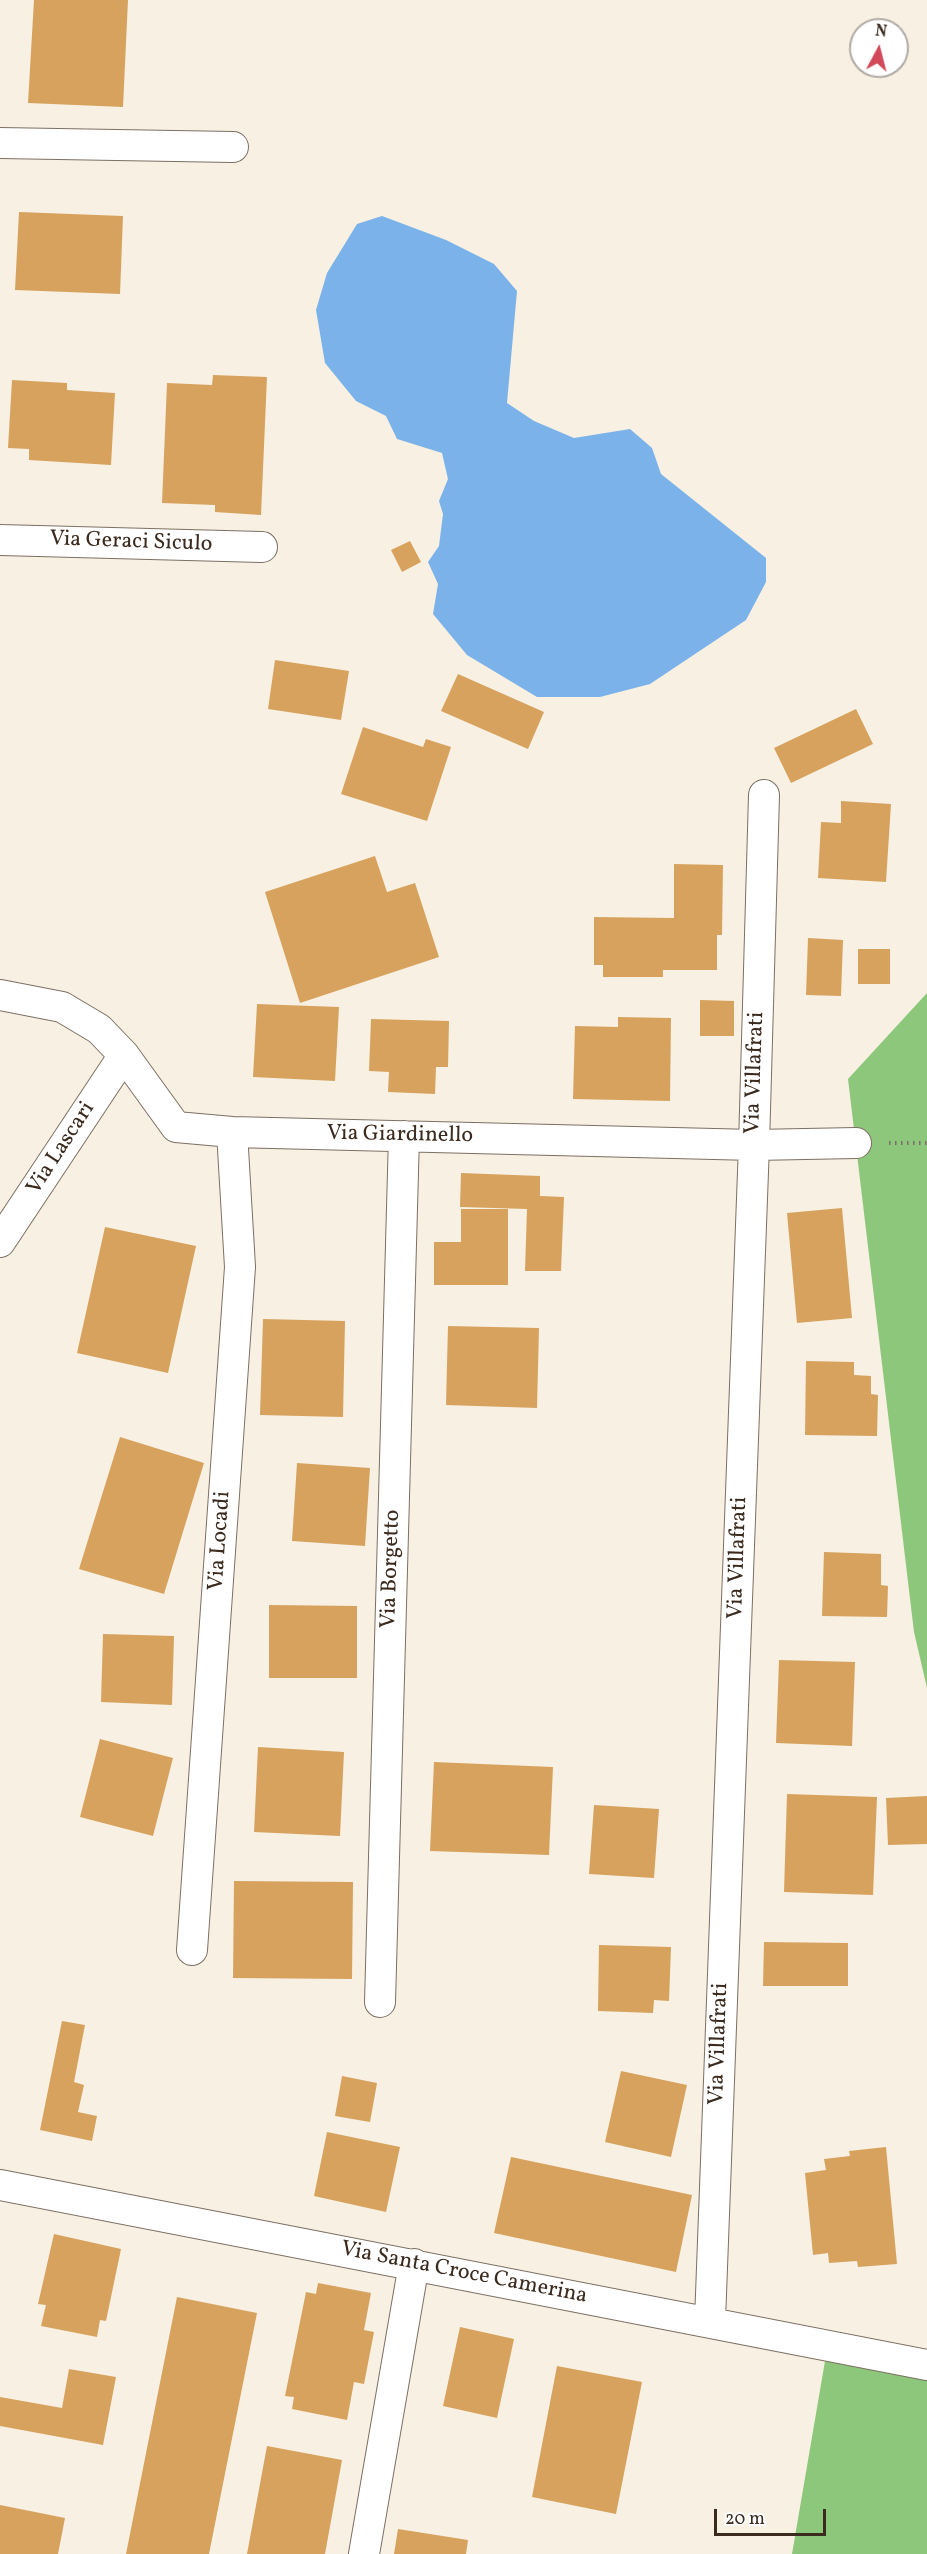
<!DOCTYPE html>
<style>
body{margin:0}
#map{position:relative;width:927px;height:2554px;overflow:hidden;background:#f8f0e2;font-family:Vollkorn,serif}
canvas{display:block}
.north{position:absolute;left:849px;top:18px;width:60px;height:60px;box-sizing:border-box;background:#fff;border:2px solid #b1aaa5;border-radius:50%;rotate:7deg;font-size:16px;font-weight:700;line-height:24px;text-align:center;color:#3b2a1e}
.north::after{content:'';display:block;margin:auto;width:21px;height:27px;background:#d1495b;clip-path:polygon(50% 0,100% 100%,50% 72%,0 100%)}
.scale{position:absolute;left:714px;top:2509px;width:112px;height:27px;box-sizing:border-box;border:3px solid #3b2a1e;border-top:0;padding-left:8px;font-size:18px;line-height:21px;white-space:nowrap;color:#3b2a1e;-webkit-text-stroke:4px #fff;paint-order:stroke}
</style>
<div id="map">
<canvas width="927" height="2554"></canvas>
<div class="north">N</div>
<div class="scale">20 m</div>
</div>
<script>
const c = document.querySelector('canvas').getContext('2d');
c.lineJoin = 'round';
function fill(path, color) { c.fillStyle = color; c.fill(path, 'evenodd'); }
const toPath = rows => new Path2D(rows.map(r => 'M' + r).join(''));
function stroke(path, color, width, dash) { c.strokeStyle = color; c.lineWidth = width; c.lineCap = dash ? 'butt' : 'round'; c.setLineDash(dash || []); c.stroke(path); }
function write(font, color, halo, rows, align = 'center') {
  c.font = font + ' Vollkorn,serif'; c.lineWidth = 4.5; c.setLineDash([]); c.textBaseline = 'middle'; c.strokeStyle = halo; c.fillStyle = color; for (const [text, x, y, turn = 0] of rows) {
    c.save(); c.translate(x, y); c.rotate((+turn || 0) * Math.PI / 180); c.textAlign = isNaN(turn) ? turn : align; if (halo) c.strokeText(text, 0, 0); c.fillText(text, 0, 0); c.restore();
  }
}
fill(toPath([
 [927,993,927,1688,914,1632,848,1079],
 [825,2361,927,2379,927,2554,792,2554]
]), '#8dc77b');
fill(toPath([
 [382,216,446,240,494,264,517,291,507,403,534,421,574,438,630,429,652,448,661,474,766,558,766,582,746,620,650,684,600,697,537,697,467,655,433,614,438,584,428,562,439,546,443,514,439,501,448,479,442,453,397,439,386,416,356,401,325,363,316,310,327,273,357,224]
]), '#7ab2e9');
fill(toPath([
 [34,0,128,0,123,107,28,103],
 [19,212,123,216,120,294,15,290],
 [213,375,267,377,261,515,215,512,215,505,162,503,167,383,212,385],
 [12,380,67,383,67,390,115,393,111,465,29,460,29,449,8,448],
 [410,541,421,562,402,572,391,550],
 [275,660,349,671,341,720,268,709],
 [458,674,544,712,528,749,441,711],
 [856,709,873,744,791,783,774,748],
 [363,727,423,747,426,739,451,747,427,821,341,794],
 [841,801,891,804,886,882,818,878,821,822,841,823],
 [375,856,387,892,415,883,439,957,300,1003,265,892],
 [674,864,723,865,722,935,717,935,717,970,663,970,663,977,603,977,603,965,594,965,594,917,674,918],
 [808,938,843,940,841,996,806,995],
 [858,949,890,949,890,984,858,984],
 [700,1000,734,1001,734,1036,700,1036],
 [257,1004,339,1007,335,1081,253,1077],
 [618,1017,671,1018,670,1101,573,1099,575,1026,618,1027],
 [371,1019,449,1021,448,1067,436,1067,435,1094,388,1092,389,1072,369,1071],
 [461,1173,540,1176,540,1196,564,1197,561,1271,525,1271,527,1209,460,1207],
 [842,1208,852,1318,797,1323,787,1213],
 [461,1209,508,1209,508,1285,434,1285,434,1242,461,1242],
 [105,1227,196,1246,168,1373,77,1353],
 [263,1319,345,1321,343,1417,260,1415],
 [448,1326,539,1328,537,1408,446,1405],
 [806,1361,854,1362,854,1375,871,1376,871,1394,878,1395,877,1436,805,1435],
 [120,1437,204,1463,164,1594,79,1569],
 [297,1463,370,1468,365,1546,292,1541],
 [824,1552,881,1554,881,1585,888,1586,887,1617,822,1616],
 [269,1605,357,1606,357,1678,269,1678],
 [103,1634,174,1636,172,1705,101,1702],
 [779,1660,855,1662,852,1746,776,1743],
 [100,1739,173,1758,153,1836,80,1817],
 [258,1747,344,1752,340,1836,254,1832],
 [434,1762,553,1767,549,1855,430,1851],
 [787,1794,877,1797,873,1895,784,1892],
 [927,1796,927,1844,888,1845,886,1798],
 [594,1805,659,1809,654,1878,589,1874],
 [234,1881,353,1882,352,1979,233,1978],
 [764,1942,848,1943,848,1986,763,1986],
 [599,1945,671,1947,669,2001,654,2000,653,2013,598,2011],
 [62,2021,85,2025,74,2082,84,2085,78,2112,97,2116,92,2141,40,2130],
 [621,2071,687,2085,671,2157,605,2142],
 [342,2076,377,2083,370,2122,335,2116],
 [327,2132,400,2147,386,2212,314,2196],
 [886,2147,897,2264,858,2267,857,2261,829,2263,828,2253,813,2255,805,2173,826,2170,824,2159,850,2156,849,2151],
 [511,2157,692,2195,676,2272,494,2233],
 [54,2234,121,2249,106,2321,100,2320,97,2337,41,2326,46,2305,38,2304],
 [318,2283,371,2293,364,2330,374,2332,364,2384,354,2382,347,2420,292,2409,294,2397,285,2396,306,2292,316,2294],
 [177,2297,257,2313,209,2554,126,2554],
 [460,2327,514,2339,497,2418,443,2406],
 [557,2366,642,2382,616,2514,532,2497],
 [69,2369,116,2377,103,2445,0,2426,0,2397,62,2408],
 [267,2446,342,2460,325,2554,247,2554],
 [0,2505,65,2518,58,2554,0,2554],
 [398,2529,468,2540,466,2554,394,2554]
]), '#d7a25e');
const minor = toPath([
 [0,143,233,147],
 [0,540,262,547],
 [0,995,62,1007,99,1029,124,1055,176,1127,232,1132,754,1145,856,1143],
 [0,1242,124,1055],
 [192,1950,240,1267,232,1132],
 [380,2002,404,1136],
 [0,2185,927,2365],
 [710,2321,754,1145,764,795],
 [364,2554,414,2264]
]);
stroke(minor, '#7d6f63', 32);
stroke(toPath([
 [889,1143,927,1143]
]), '#7d6f63', 4, [1.5, 4.5]);
stroke(minor, '#fff', 30);
write('22px', '#3b2a1e', '#fff', [
 ["Via Geraci Siculo",131,543,2],
 ["Via Villafrati",756,1073,-88],
 ["Via Giardinello",400,1136,1],
 ["Via Lascari",62,1149,-57],
 ["Via Locadi",221,1541,-86],
 ["Via Villafrati",739,1558,-88],
 ["Via Borgetto",392,1569,-88],
 ["Via Villafrati",720,2044,-88],
 ["Via Santa Croce Camerina",464,2274,11]
]);
</script>
